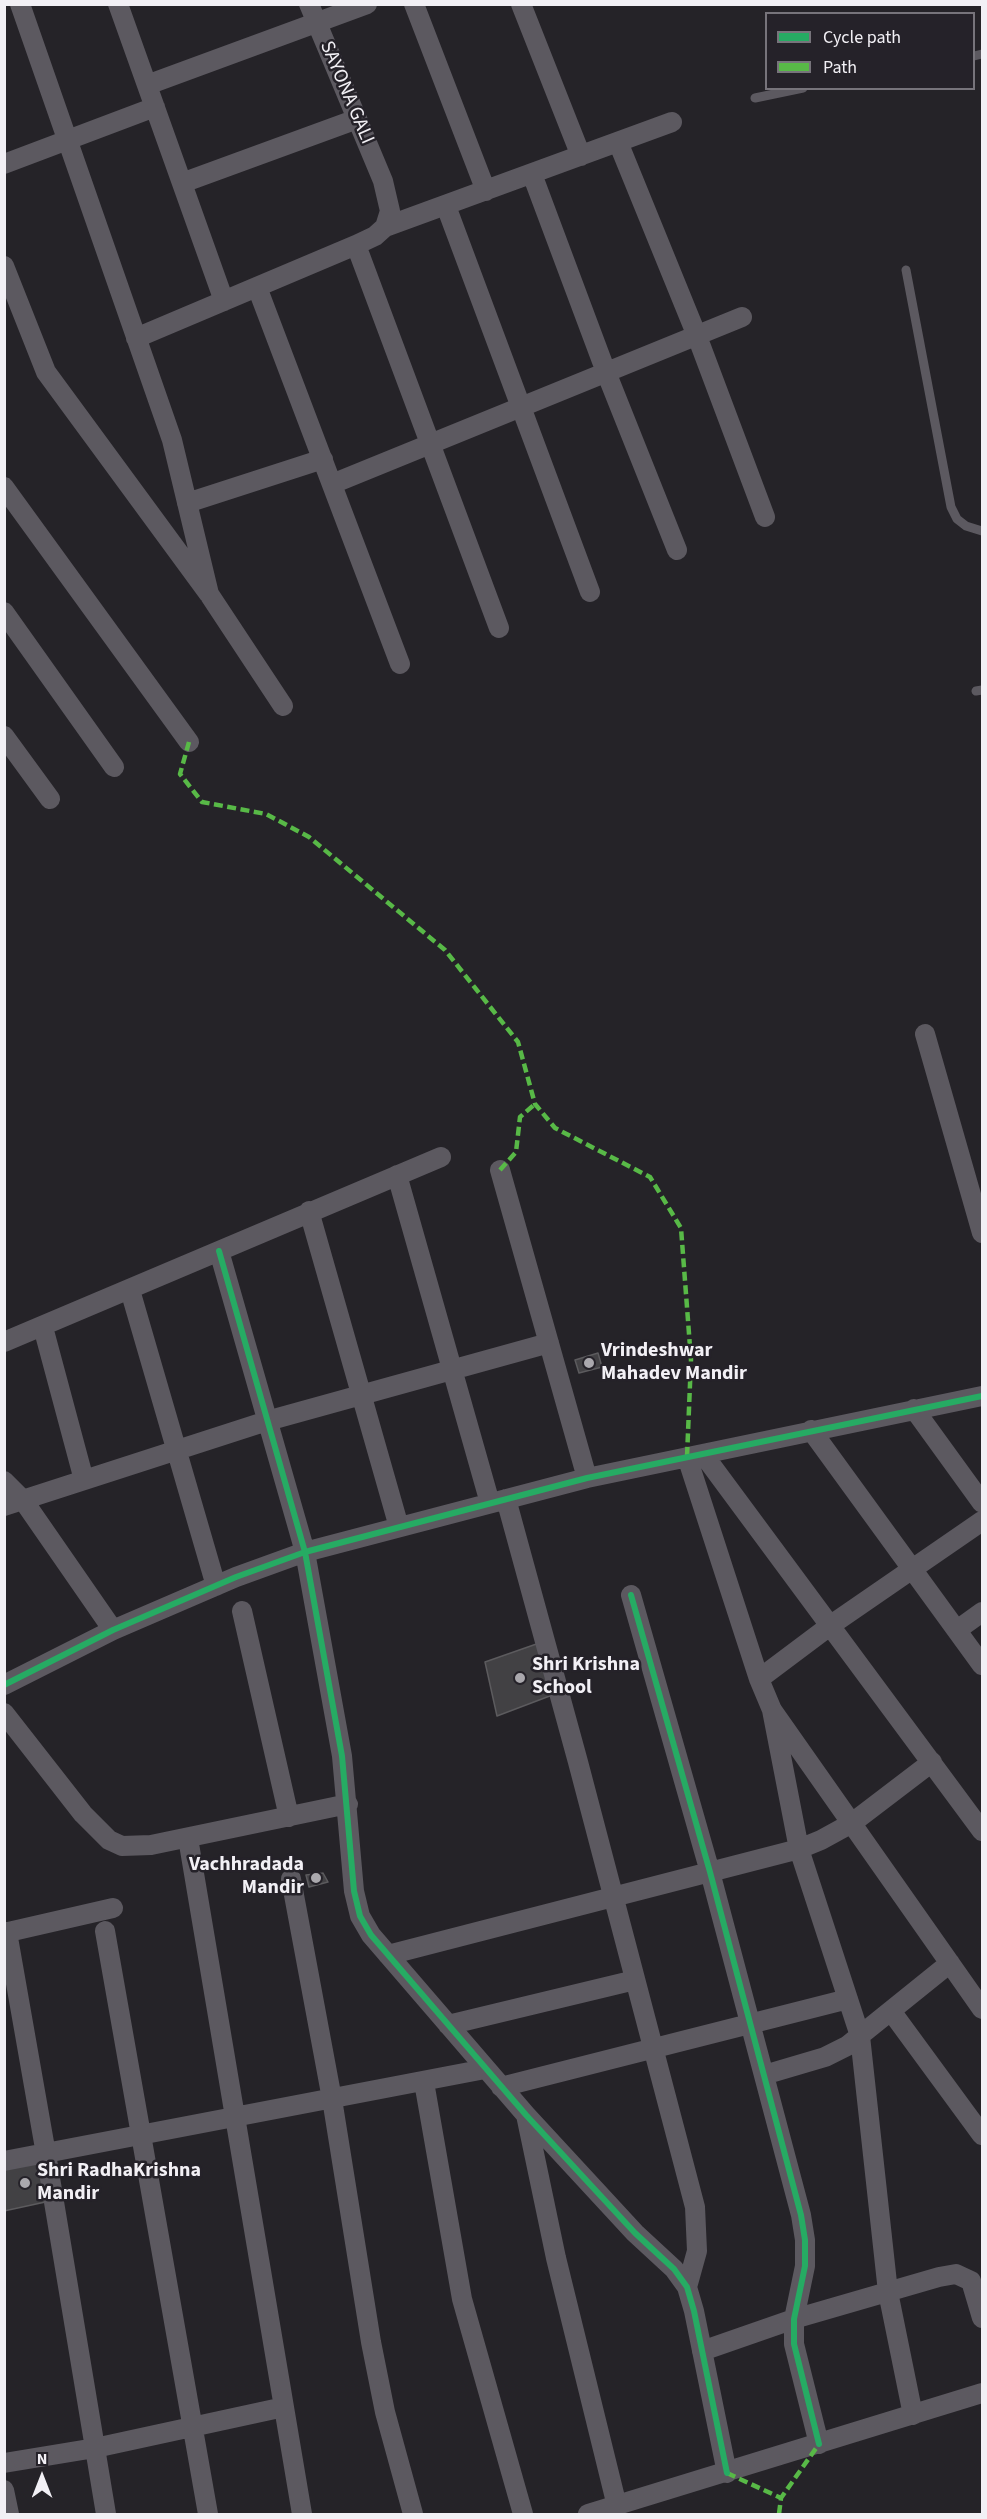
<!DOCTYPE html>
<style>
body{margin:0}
#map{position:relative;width:987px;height:2519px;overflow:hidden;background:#252328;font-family:"Source Sans 3",sans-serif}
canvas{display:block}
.frame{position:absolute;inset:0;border:6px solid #f2f0f5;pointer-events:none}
.legend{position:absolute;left:765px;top:12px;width:210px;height:78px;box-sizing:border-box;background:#252229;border:2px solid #77747b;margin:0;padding:8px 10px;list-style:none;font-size:18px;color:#f2f0f5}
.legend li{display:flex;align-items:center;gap:12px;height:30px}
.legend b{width:30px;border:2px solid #77747b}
.north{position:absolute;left:12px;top:2447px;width:60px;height:60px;-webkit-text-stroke:4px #252229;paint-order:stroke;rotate:0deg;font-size:16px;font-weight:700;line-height:24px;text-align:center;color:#f2f0f5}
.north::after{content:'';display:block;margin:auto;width:21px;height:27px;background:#f2f0f5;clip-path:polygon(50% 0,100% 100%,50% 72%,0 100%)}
</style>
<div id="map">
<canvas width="987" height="2519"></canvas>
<div class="frame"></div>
<ul class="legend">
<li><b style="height:8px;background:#26ab63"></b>Cycle path</li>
<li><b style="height:8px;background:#58b947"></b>Path</li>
</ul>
<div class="north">N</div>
</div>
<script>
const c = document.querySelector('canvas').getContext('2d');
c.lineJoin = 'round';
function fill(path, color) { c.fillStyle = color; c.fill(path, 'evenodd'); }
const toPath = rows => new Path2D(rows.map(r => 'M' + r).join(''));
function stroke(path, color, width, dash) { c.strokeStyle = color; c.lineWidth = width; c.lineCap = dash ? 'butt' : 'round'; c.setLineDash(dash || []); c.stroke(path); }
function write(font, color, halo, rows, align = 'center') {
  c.font = font + ' "Source Sans 3",sans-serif'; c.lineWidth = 5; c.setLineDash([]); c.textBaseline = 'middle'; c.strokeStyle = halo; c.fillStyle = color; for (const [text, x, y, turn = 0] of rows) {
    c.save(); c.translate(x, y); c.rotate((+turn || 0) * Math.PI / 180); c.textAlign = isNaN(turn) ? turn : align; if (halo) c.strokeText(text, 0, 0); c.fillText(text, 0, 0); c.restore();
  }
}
const building = toPath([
 [598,1353,602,1367,579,1373,575,1360,598,1353],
 [545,1641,555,1694,497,1716,485,1662,545,1641],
 [323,1873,328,1882,309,1887,306,1875,323,1873],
 [41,2159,50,2201,4,2211,4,2166,41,2159]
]);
fill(building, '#424144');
stroke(building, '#5c5b5e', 1.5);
stroke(toPath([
 [974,56,982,54],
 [755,98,803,88],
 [906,270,951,507,957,519,966,526,982,531],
 [976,691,982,690]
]), '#5c5960', 9);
stroke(toPath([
 [20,4,172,440,209,594],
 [118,4,224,301],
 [414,4,486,191],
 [521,4,581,156],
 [147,85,367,4],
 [618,142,697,336,765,517],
 [4,164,155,107],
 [532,174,606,372,677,550],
 [182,183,357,119],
 [446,206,590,592],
 [385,227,672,122],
 [356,245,499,628],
 [4,266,46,372,209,594,283,706],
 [257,287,400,664],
 [136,338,356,245,375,236,385,227,390,211,383,181,309,4],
 [332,484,742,317],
 [4,487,189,742],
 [187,503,323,459],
 [4,612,114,767],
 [4,736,50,799],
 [925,1034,982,1233],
 [500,1170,587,1478],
 [397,1175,490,1503],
 [309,1211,399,1527],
 [219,1251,305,1552,342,1756,354,1891,360,1916,371,1935,526,2115,635,2233,674,2269,687,2287,694,2311,727,2473],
 [130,1290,216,1586],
 [43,1327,84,1480],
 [4,1342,441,1157],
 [914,1409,982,1503],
 [811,1430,982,1665],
 [703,1454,982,1831],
 [687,1457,759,1679,772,1710,982,2009],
 [4,1481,23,1500,113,1630],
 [506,1499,578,1762,695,2207,697,2251,687,2287],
 [4,1506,267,1421,549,1343],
 [631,1595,710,1872,801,2215,805,2240,805,2266,794,2319,794,2344,819,2444],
 [242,1611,289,1817],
 [957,1630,982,1612],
 [759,1679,831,1625,982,1521],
 [4,1685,113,1630,236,1577,305,1552,587,1478,982,1396],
 [772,1710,799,1849,860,2036,888,2292,913,2415],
 [4,1713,83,1814,109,1840,122,1846,151,1845,348,1804],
 [188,1838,302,2514],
 [291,1879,332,2099,371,2342,385,2412,413,2514],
 [105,1931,208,2514],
 [7,1932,46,2154,106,2514],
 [4,1933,113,1908],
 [388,1955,799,1849,821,1840,852,1823,932,1762],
 [891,2011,982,2135],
 [448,2025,635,1980],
 [764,2075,825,2057,847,2046,950,1963],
 [424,2082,462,2299,523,2514],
 [501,2087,848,1999],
 [526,2115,556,2258,617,2506],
 [4,2161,485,2069],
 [702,2351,794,2319,939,2277,956,2274,971,2281,982,2318],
 [4,2463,95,2448,284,2407],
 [4,2490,9,2514],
 [588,2514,982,2393]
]), '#5c5960', 20);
stroke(toPath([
 [189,742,180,774,202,802,266,814,309,837,445,950,518,1042,535,1104,555,1128,650,1177,681,1228,691,1360,687,1457],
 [500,1170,516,1152,520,1117,535,1104],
 [727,2473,781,2498],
 [779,2514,781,2498,819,2444]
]), '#58b947', 4.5, [9, 4.5]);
stroke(toPath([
 [219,1251,305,1552,342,1756,354,1891,360,1916,371,1935,526,2115,635,2233,674,2269,687,2287,694,2311,727,2473],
 [631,1595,710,1872,801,2215,805,2240,805,2266,794,2319,794,2344,819,2444],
 [4,1685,113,1630,236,1577,305,1552,587,1478,982,1396]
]), '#26ab63', 6);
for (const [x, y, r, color] of [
 [589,1363,6,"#aaa8ad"],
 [520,1678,6,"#aaa8ad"],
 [316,1878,6,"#aaa8ad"],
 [25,2183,6,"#aaa8ad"]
]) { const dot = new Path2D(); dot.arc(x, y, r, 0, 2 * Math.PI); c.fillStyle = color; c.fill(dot); stroke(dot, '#252229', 2); }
write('20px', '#f2f0f5', '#252229', [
 ["SAYONA GALI",346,93,67]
]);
write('bold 20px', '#f2f0f5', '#252229', [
 ["Vrindeshwar",601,1352],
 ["Mahadev Mandir",601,1375],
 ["Shri Krishna",532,1666],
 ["School",532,1689],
 ["Vachhradada",304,1866,"right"],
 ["Mandir",304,1889,"right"],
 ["Shri RadhaKrishna",37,2172],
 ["Mandir",37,2195]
], 'left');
</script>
